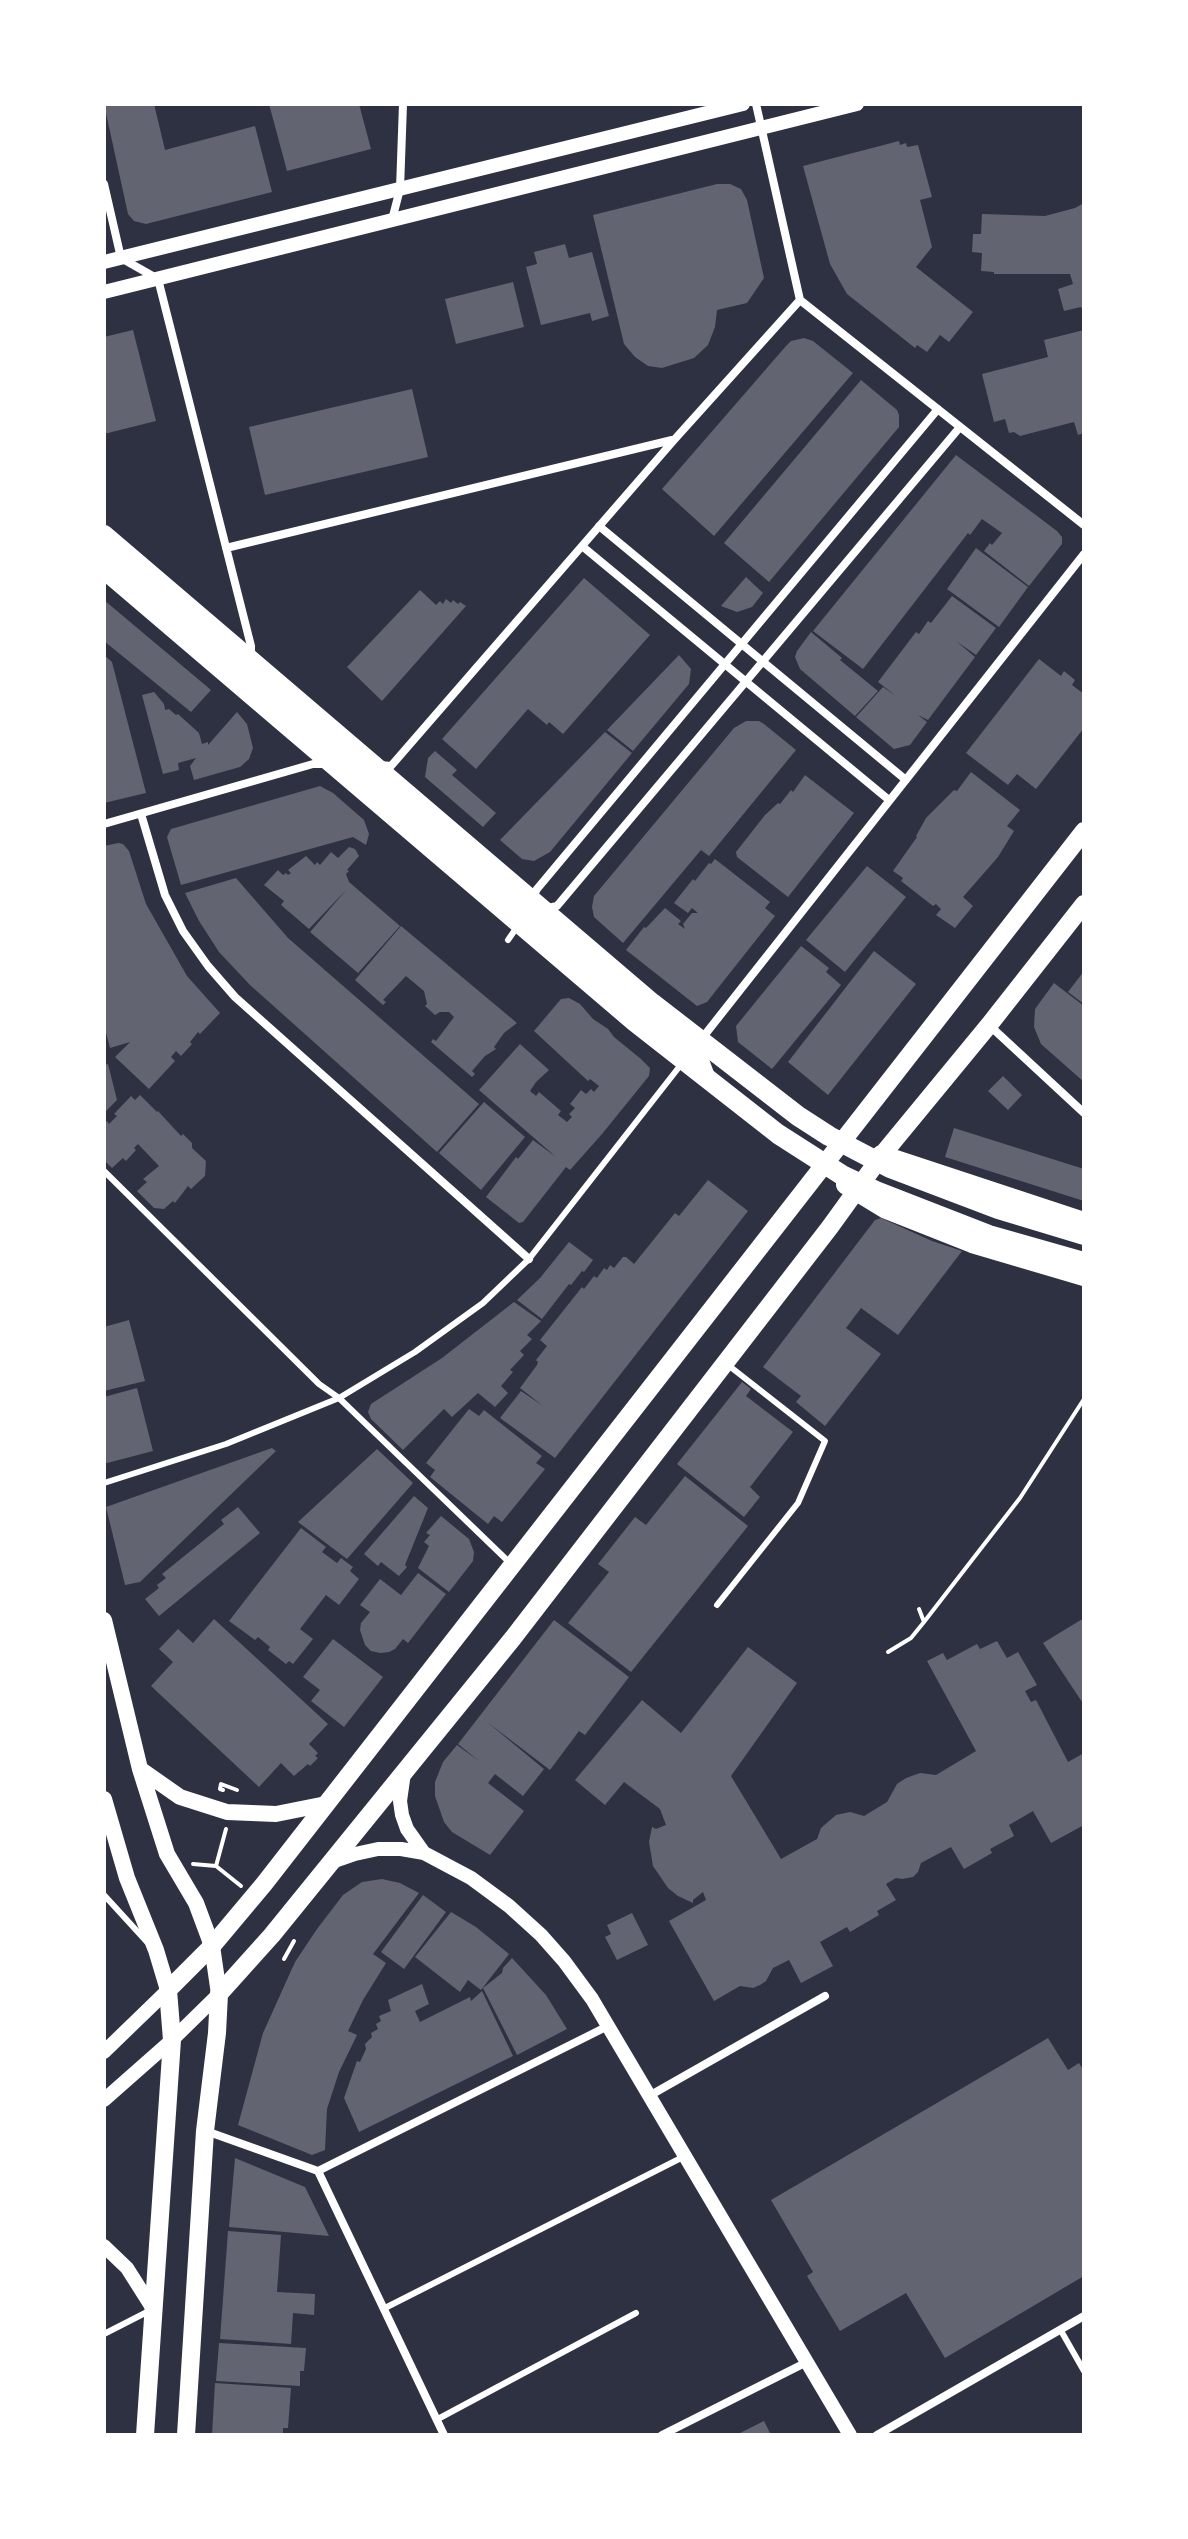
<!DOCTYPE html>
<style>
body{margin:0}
#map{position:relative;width:1188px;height:2539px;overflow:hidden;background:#2d3142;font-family:"Fira Sans",sans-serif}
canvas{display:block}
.frame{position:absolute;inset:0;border:106px solid #fff;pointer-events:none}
</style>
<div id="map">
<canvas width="1188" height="2539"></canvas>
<div class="frame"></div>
</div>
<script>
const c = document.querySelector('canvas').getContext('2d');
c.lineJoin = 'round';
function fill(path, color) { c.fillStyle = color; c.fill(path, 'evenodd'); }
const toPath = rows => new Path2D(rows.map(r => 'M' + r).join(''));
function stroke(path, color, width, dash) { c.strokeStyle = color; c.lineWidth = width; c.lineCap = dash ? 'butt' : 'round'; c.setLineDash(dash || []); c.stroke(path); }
fill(toPath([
 [104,104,154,104,165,150,255,126,272,192,146,224,134,221,128,214],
 [269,104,359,104,371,149,287,171],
 [899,141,900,145,906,143,907,147,918,145,932,197,920,200,932,247,916,267,973,312,949,342,940,335,927,352,917,345,915,348,847,294,830,264,803,166],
 [717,184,730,184,741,189,747,200,764,278,747,303,717,310,715,327,708,345,694,358,662,368,648,366,635,357,624,344,593,215],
 [1084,203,1084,314,1081,307,1064,311,1058,289,1073,284,1070,274,994,274,994,272,981,271,982,253,972,252,973,234,981,234,982,214,1045,216,1075,208],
 [565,244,569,258,592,252,609,316,592,321,590,313,541,325,526,267,537,264,534,252],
 [513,282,524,327,456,344,445,299],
 [133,330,156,421,104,434,104,337],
 [1084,330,1084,433,1078,435,1074,422,1020,436,1014,432,1009,433,1005,419,994,422,982,374,1048,357,1044,340],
 [804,338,813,341,853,373,714,536,662,489,786,346,791,341],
 [861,380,897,410,899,415,899,427,769,582,724,543],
 [412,389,428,457,265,495,249,427],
 [956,455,1057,531,1062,537,1062,544,1029,586,984,551,990,543,992,545,1002,533,982,519,970,535,968,533,863,669,813,631],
 [976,548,1028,587,999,627,947,589],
 [746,577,763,593,752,607,737,612,721,606],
 [584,578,650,635,563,734,549,722,547,725,528,709,476,769,442,739],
 [420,590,436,605,440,601,443,604,446,599,451,603,453,600,458,604,460,602,466,606,382,701,347,667],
 [952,596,996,628,976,655,956,641,975,657,928,720,918,715,927,722,910,745,894,749,856,717,883,687,896,696,878,682,916,632,919,634,928,621,931,623],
 [104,600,211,690,191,712,104,641],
 [811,632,842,658,840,660,878,691,855,716,800,669,795,657,797,651],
 [104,655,112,662,146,793,104,803],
 [679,655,691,669,689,684,633,751,607,730],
 [1039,659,1061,676,1064,671,1075,680,1072,685,1084,694,1084,728,1036,789,1017,774,1008,785,966,753],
 [154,692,164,704,165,710,169,709,176,715,178,714,199,733,202,744,208,742,208,745,237,712,247,724,253,748,249,759,240,767,194,780,190,766,196,758,178,763,179,770,163,774,142,695],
 [746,721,759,721,764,724,796,750,709,856,701,850,623,943,594,917,592,907,594,896,734,728],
 [605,732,632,753,550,852,534,861,522,859,500,840],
 [435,751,457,770,452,775,496,813,483,827,425,777,428,758],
 [971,772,1020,810,1007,826,1014,831,998,857,963,897,973,906,955,928,936,915,941,909,936,904,933,906,901,881,903,878,893,871,917,837,916,836,926,818,954,790,957,791],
 [805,775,854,813,788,897,737,857,736,852,765,815,778,803,780,804,791,790,793,792],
 [320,786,333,793,364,820,369,834,366,845,353,837,181,885,167,837,171,829],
 [118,843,123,844,129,851,146,904,187,976,220,1013,200,1034,198,1032,190,1042,192,1044,181,1056,176,1051,171,1057,175,1061,149,1089,115,1057,130,1042,110,1048,104,1025,104,846],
 [349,847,355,849,359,856,347,870,349,871,346,874,349,882,400,926,358,973,310,932,347,889,309,929,281,905,284,901,264,885,278,870,283,875,286,873,288,875,291,873,288,870,306,856,315,865,317,862,320,865,331,852,338,858],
 [715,859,770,902,765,908,775,916,707,1002,697,1006,626,950,644,927,646,928,665,908,681,921,678,924,685,929,683,924,692,913,698,913,692,908,688,913,674,903,693,879,695,881,709,863,711,864],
 [867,866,906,897,845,972,806,940],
 [236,878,288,938,479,1104,437,1152,250,985,219,952,199,921,185,893],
 [401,926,517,1023,504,1033,494,1047,496,1049,485,1056,472,1071,475,1074,472,1077,431,1042,433,1039,436,1041,454,1017,449,1012,440,1012,435,1015,425,1006,427,1004,424,991,406,976,383,1000,386,1002,383,1005,355,980],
 [801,946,829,968,826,972,841,985,772,1069,738,1042,736,1026],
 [874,951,916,984,828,1095,788,1062],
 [1084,971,1084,1004,1068,992],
 [1054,983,1084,1006,1084,1082,1041,1044,1034,1027,1035,1009],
 [569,998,580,1004,593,1019,608,1029,614,1037,641,1059,650,1068,649,1076,602,1134,570,1170,566,1167,523,1222,519,1223,486,1197,516,1157,518,1159,533,1140,556,1157,479,1090,520,1044,549,1070,536,1082,530,1091,536,1096,539,1092,561,1111,558,1115,567,1122,572,1117,569,1114,575,1108,570,1104,581,1090,586,1094,591,1089,594,1092,599,1086,590,1079,588,1081,534,1031,561,999],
 [108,1064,117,1100,104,1113,104,1065],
 [1003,1076,1022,1095,1008,1110,988,1091],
 [140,1095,157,1112,158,1111,181,1136,183,1134,192,1143,192,1148,206,1161,205,1176,191,1189,188,1186,175,1203,173,1201,164,1209,154,1208,137,1191,147,1182,143,1179,159,1166,138,1144,134,1148,136,1150,126,1161,123,1158,112,1168,104,1160,104,1124,107,1121,109,1124,117,1116,114,1114,131,1096,135,1100],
 [484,1102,525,1137,481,1190,439,1153],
 [954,1128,1084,1169,1084,1201,945,1157],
 [708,1180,748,1211,555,1458,500,1418,521,1391,543,1406,520,1388,537,1365,538,1362,536,1360,547,1346,540,1340,582,1287,584,1289,594,1276,597,1278,604,1268,607,1270,610,1265,614,1268,623,1257,626,1257,634,1264,675,1213,679,1216],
 [881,1218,932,1241,962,1251,898,1335,861,1308,846,1328,881,1354,825,1426,796,1402,801,1396,763,1367,875,1220],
 [569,1242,593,1260,584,1272,582,1271,571,1285,569,1284,542,1319,517,1300,540,1278],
 [514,1302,541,1321,527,1335,532,1339,520,1351,524,1355,510,1370,513,1372,501,1386,508,1393,495,1407,478,1393,452,1417,444,1409,403,1450,371,1419,368,1412,371,1404,442,1358],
 [129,1320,145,1381,104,1391,104,1327],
 [742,1382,751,1389,746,1396,793,1432,750,1487,760,1497,744,1517,677,1464],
 [137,1388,153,1451,107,1463,104,1461,104,1397],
 [469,1409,479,1416,484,1410,542,1456,536,1463,545,1469,502,1522,494,1516,488,1524,430,1477,435,1470,426,1463],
 [272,1448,276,1451,140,1582,125,1585,106,1507],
 [377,1449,413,1483,347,1559,298,1522],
 [685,1476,748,1526,631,1672,568,1623,609,1572,598,1564,635,1517,646,1525],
 [414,1496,428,1508,405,1565,407,1567,399,1576,381,1562,378,1566,364,1554],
 [238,1507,260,1533,159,1616,145,1599,159,1588,157,1585,166,1578,162,1574,224,1524,221,1520],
 [441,1516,469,1539,474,1552,473,1561,449,1592,418,1568,429,1546,424,1542,430,1535,426,1533],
 [301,1528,326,1547,322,1552,337,1563,341,1558,353,1567,350,1571,359,1579,339,1605,326,1595,300,1629,313,1639,293,1664,289,1661,286,1664,268,1650,270,1647,258,1637,255,1640,229,1621],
 [418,1573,446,1594,408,1643,403,1639,395,1649,389,1652,380,1653,371,1651,365,1645,360,1630,361,1623,370,1612,360,1605,380,1579,401,1595],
 [1084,1618,1084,1705,1043,1643],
 [214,1619,328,1724,309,1744,318,1753,315,1756,318,1758,310,1766,308,1764,294,1776,281,1763,259,1787,151,1686,173,1662,159,1649,178,1629,193,1643],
 [554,1620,629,1677,585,1735,579,1731,550,1770,487,1722,544,1769,523,1796,495,1774,488,1783,524,1811,490,1855,452,1832,444,1822,435,1796,435,1782,443,1762,457,1745,479,1761,458,1744],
 [333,1639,383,1677,344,1727,311,1701,320,1690,303,1677],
 [997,1641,1007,1658,1018,1652,1037,1685,1025,1691,1031,1702,1036,1700,1068,1762,1084,1753,1084,1825,1051,1843,1033,1811,1009,1825,1014,1836,990,1849,992,1853,964,1869,951,1847,921,1863,918,1872,913,1877,902,1879,896,1878,886,1884,896,1900,877,1911,879,1915,850,1932,847,1927,820,1942,833,1966,801,1983,789,1960,773,1968,766,1981,760,1985,753,1988,740,1986,714,2001,669,1921,706,1900,703,1892,693,1900,693,1903,678,1896,668,1888,653,1866,649,1842,652,1827,656,1829,666,1825,660,1809,624,1782,605,1805,575,1780,642,1700,681,1733,748,1647,797,1683,731,1776,781,1859,817,1839,821,1828,836,1815,850,1812,864,1816,887,1802,897,1784,906,1778,920,1773,936,1775,976,1751,927,1661,943,1653,947,1660,977,1644,980,1649],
 [382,1879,400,1883,419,1893,373,1954,386,1963,363,2000,348,2031,357,2035,339,2072,327,2109,325,2150,312,2155,238,2125,263,2033,295,1962,317,1929,343,1895,362,1882],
 [423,1895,446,1912,404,1969,381,1952],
 [451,1912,476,1927,509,1954,481,1990,468,1980,460,1992,415,1957],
 [632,1913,648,1945,617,1960,605,1937,611,1934,607,1925],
 [512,1958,546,1995,567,2029,517,2055,483,1988,502,1973,503,1968],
 [422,1984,429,2004,415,2011,420,2022,470,1997,471,2001,482,1991,513,2056,359,2132,344,2098,357,2061,360,2062,366,2049,365,2044,372,2037,371,2033,378,2029,376,2024,381,2021,379,2016,391,2011,388,2000],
 [1048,2038,1068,2070,1079,2063,1084,2071,1084,2276,945,2358,906,2293,840,2331,807,2276,813,2272,771,2200],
 [235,2158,305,2187,329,2236,229,2227],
 [228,2231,281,2235,277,2292,315,2294,314,2315,293,2313,291,2344,220,2339],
 [219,2343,306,2348,304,2371,300,2371,300,2386,216,2381],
 [215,2383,291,2388,288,2428,283,2428,283,2435,212,2435],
 [764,2421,771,2435,736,2435]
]), '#626471');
stroke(toPath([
 [919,1609,924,1622],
 [888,1652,911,1638,924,1622,1020,1498,1084,1399],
 [223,1790,220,1789,221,1784,237,1790],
 [193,1864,216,1866,241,1886],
 [216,1866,226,1829],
 [284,1959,294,1941]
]), '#fff', 4);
stroke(toPath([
 [508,940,517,927],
 [104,1171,319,1384,339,1398,510,1563],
 [104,1483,226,1444,339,1398,415,1352,483,1303,529,1259,683,1062],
 [717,1605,798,1503,825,1441,728,1365],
 [104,1895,147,1942],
 [383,2309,685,2156],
 [1060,2329,1084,2371],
 [104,2334,151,2310],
 [436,2420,636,2313]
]), '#fff', 6);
stroke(toPath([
 [756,104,800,300],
 [104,184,121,258,158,279,251,646,251,657],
 [392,220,400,189,403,104],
 [800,300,1084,525],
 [599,526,906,780],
 [582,546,889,800],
 [226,548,672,440],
 [380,765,391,766,674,440,800,300],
 [141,814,165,895,183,931,208,966,235,997,529,1259],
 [104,824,313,764,327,764],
 [532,898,537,889,938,409],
 [544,909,557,906,960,427],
 [989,1025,1084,1113],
 [707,1032,1084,554],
 [649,2096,825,1996],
 [206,2131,318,2171],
 [318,2171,608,2026],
 [318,2171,444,2435],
 [662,2435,807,2362],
 [877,2435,1084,2316]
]), '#fff', 8);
stroke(toPath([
 [104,262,743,104],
 [104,292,857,104],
 [404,1773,400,1801,402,1815,407,1829,424,1853],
 [332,1862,355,1854,378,1849,401,1849,424,1853,471,1878,509,1906,541,1935,564,1961,592,1999,850,2435],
 [104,2052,168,1990],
 [104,2100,172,2040,219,1994],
 [104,2246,127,2268,153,2309]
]), '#fff', 14);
stroke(toPath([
 [104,1620,140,1769,167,1854,196,1903,212,1946,219,1994],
 [140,1769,180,1797,227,1812,276,1814,326,1804],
 [104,1799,127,1878,156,1950,168,1990]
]), '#fff', 16);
stroke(toPath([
 [104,554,640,1011,690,1052,701,1063,705,1074],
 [881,1154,1084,1221],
 [845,1185,886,1210,972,1244,1084,1277],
 [145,2435,172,2040,168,1990,212,1946,264,1884,1084,831],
 [186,2435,205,2131,217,2033,219,1994,272,1935,513,1638,830,1227,882,1155,989,1025,1084,904]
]), '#fff', 18);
stroke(toPath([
 [104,535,652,1003,798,1116,829,1136,890,1168,998,1209,1084,1235],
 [104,569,635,1022,778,1134,842,1175,876,1191,989,1235,1084,1262]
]), '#fff', 20);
</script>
